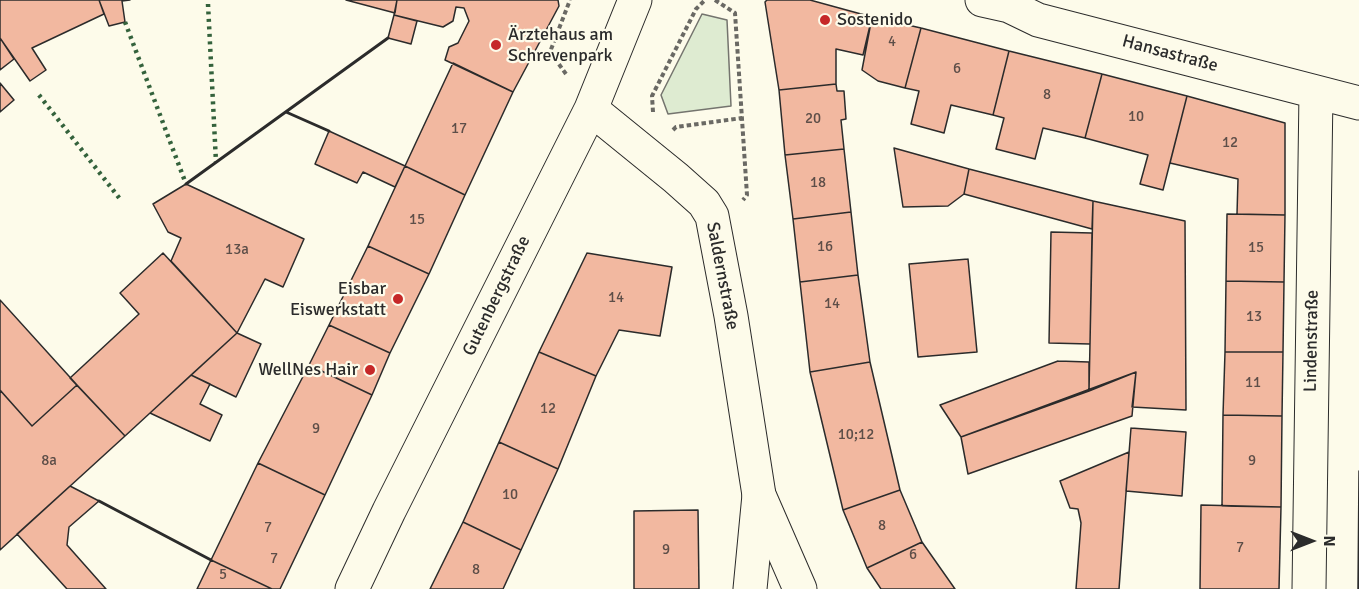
<!DOCTYPE html>
<meta charset="utf-8">
<style>
body{margin:0}
#map{position:relative;width:1359px;height:589px;overflow:hidden;background:#fdfbea;font-family:Signika,sans-serif}
canvas{display:block}
.north{position:absolute;left:1281px;top:511px;width:60px;height:60px;-webkit-text-stroke:4px #fdfbea;paint-order:stroke;rotate:90deg;font-size:16px;font-weight:700;line-height:24px;text-align:center;color:#2b2b2b}
.north::after{content:'';display:block;margin:auto;width:21px;height:27px;background:#2b2b2b;clip-path:polygon(50% 0,100% 100%,50% 72%,0 100%)}
</style>
<div id="map">
<canvas width="1359" height="589"></canvas>
<div class="north">N</div>
</div>
<script>
const c = document.querySelector('canvas').getContext('2d');
c.lineJoin = 'round';
function fill(path, color) { c.fillStyle = color; c.fill(path, 'evenodd'); }
const toPath = rows => new Path2D(rows.map(r => 'M' + r).join(''));
function stroke(path, color, width, dash) { c.strokeStyle = color; c.lineWidth = width; c.lineCap = dash ? 'butt' : 'round'; c.setLineDash(dash || []); c.stroke(path); }
function write(font, color, halo, rows, align = 'center') {
  c.font = font + ' Signika,sans-serif'; c.lineWidth = 4.5; c.setLineDash([]); c.textBaseline = 'middle'; c.strokeStyle = halo; c.fillStyle = color; for (const [text, x, y, turn = 0] of rows) {
    c.save(); c.translate(x, y); c.rotate((+turn || 0) * Math.PI / 180); c.textAlign = isNaN(turn) ? turn : align; if (halo) c.strokeText(text, 0, 0); c.fillText(text, 0, 0); c.restore();
  }
}
const green = toPath([
 [702,14,727,20,731,106,668,114,661,95,702,14]
]);
fill(green, '#deebd1');
stroke(green, '#74746e', 1.5);
const building = toPath([
 [0,0,99,0,104,14,32,48,46,70,30,81,0,38,0,0],
 [99,0,130,0,122,1,125,22,109,26,99,0],
 [346,0,397,0,395,13,346,0],
 [397,0,558,0,559,6,513,92,445,60,449,47,458,43,469,21,464,8,456,7,453,21,443,27,394,15,397,0],
 [767,0,810,0,872,17,863,55,836,49,836,84,779,90,765,2,767,0],
 [394,15,417,21,411,44,388,38,394,15],
 [872,17,921,28,905,88,878,81,862,70,872,17],
 [921,28,1009,51,993,115,951,105,944,133,911,124,919,91,905,88,921,28],
 [0,38,14,59,0,70,0,38],
 [1009,51,1102,74,1085,138,1043,128,1035,159,996,149,1004,118,993,115,1009,51],
 [453,63,513,92,465,195,405,166,453,63],
 [1102,74,1187,96,1163,190,1140,184,1148,155,1085,138,1102,74],
 [0,83,14,100,0,112,0,83],
 [836,84,837,91,844,91,846,119,841,120,844,149,785,155,779,90,836,84],
 [1187,96,1285,123,1285,215,1237,214,1238,179,1170,163,1187,96],
 [329,131,405,166,395,187,363,172,357,183,315,164,329,131],
 [894,148,969,169,964,194,948,206,903,207,894,148],
 [844,149,851,212,793,219,785,155,844,149],
 [405,166,465,195,429,274,368,246,405,166],
 [969,169,1093,201,1092,229,964,194,969,169],
 [186,184,304,239,283,287,265,279,237,333,171,261,181,238,168,232,153,204,186,184],
 [1093,201,1185,221,1186,410,1132,407,1136,372,1089,391,1093,201],
 [851,212,858,275,800,282,793,219,851,212],
 [1227,214,1285,215,1284,282,1226,281,1227,214],
 [1051,232,1092,233,1090,344,1049,343,1051,232],
 [368,246,429,274,390,353,329,325,368,246],
 [163,253,237,333,125,436,70,378,139,314,120,293,163,253],
 [587,253,672,267,660,336,619,330,596,376,539,352,587,253],
 [968,259,977,352,918,357,909,264,968,259],
 [858,275,870,362,810,372,800,282,858,275],
 [1226,281,1284,282,1283,352,1225,352,1226,281],
 [0,300,77,385,32,426,0,390,0,300],
 [329,325,390,353,372,395,309,365,329,325],
 [237,333,261,344,236,397,191,375,237,333],
 [539,352,596,376,558,469,499,442,539,352],
 [1225,352,1283,352,1282,416,1223,415,1225,352],
 [1058,361,1089,362,1089,391,961,437,940,405,1058,361],
 [870,362,900,490,843,510,810,372,870,362],
 [309,365,372,395,325,495,258,463,309,365],
 [1136,372,1132,416,968,474,961,437,1136,372],
 [191,375,210,384,200,404,222,415,210,441,150,413,191,375],
 [77,385,125,436,0,550,0,390,32,426,77,385],
 [1223,415,1282,416,1281,507,1222,506,1223,415],
 [1131,428,1186,432,1182,496,1126,491,1131,428],
 [499,442,558,469,521,550,463,522,499,442],
 [1129,452,1119,589,1076,589,1081,523,1078,509,1070,508,1060,481,1129,452],
 [258,463,325,495,280,589,272,589,211,560,258,463],
 [1359,471,1359,589,1358,589,1359,471],
 [70,486,99,501,69,527,67,545,106,589,67,589,17,534,70,486],
 [900,490,922,542,867,568,843,510,900,490],
 [1201,505,1281,507,1279,589,1200,589,1201,505],
 [698,510,699,589,634,589,634,511,698,510],
 [463,522,521,550,503,589,430,589,463,522],
 [922,542,955,589,881,589,867,568,922,542],
 [211,560,272,589,197,589,211,560]
]);
fill(building, '#f2b8a0');
stroke(building, '#2b2b2b', 1.5);
const street = toPath([
 [982,0,1009,6,1038,20,1359,103],
 [750,589,759,495],
 [1309,589,1316,92]
]);
const secondary = toPath([
 [591,109,676,178,704,203,712,216,731,316,759,495,800,589],
 [352,589,389,511,591,109,635,0]
]);
stroke(street, '#2b2b2b', 35);
stroke(secondary, '#2b2b2b', 35);
stroke(toPath([
 [715,0,735,13,747,195,743,200],
 [566,74,550,52,570,0],
 [653,112,652,96,696,9,705,0],
 [673,130,676,127,742,118]
]), '#6a6964', 4, [4.5, 3]);
stroke(street, '#fdfbea', 33);
stroke(secondary, '#fdfbea', 33);
stroke(toPath([
 [208,4,216,162],
 [125,22,186,184],
 [39,95,120,199]
]), '#34623c', 4.5, [3, 4.5]);
stroke(toPath([
 [286,112,329,131],
 [186,184,388,38],
 [99,501,211,560]
]), '#2b2b2b', 3);
for (const [x, y, r, color] of [
 [825,20,6,"#c62828"],
 [496,45,6,"#c62828"],
 [398,299,6,"#c62828"],
 [370,370,6,"#c62828"]
]) { const dot = new Path2D(); dot.arc(x, y, r, 0, 2 * Math.PI); c.fillStyle = color; c.fill(dot); stroke(dot, '#fdfbea', 2); }
write('15px', '#5d4e48', null, [
 ["4",892,42],
 ["6",957,69],
 ["8",1047,95],
 ["10",1136,117],
 ["20",813,119],
 ["17",459,129],
 ["12",1230,143],
 ["18",818,183],
 ["15",417,220],
 ["16",825,247],
 ["15",1256,248],
 ["13a",237,250],
 ["14",616,298],
 ["14",832,304],
 ["13",1254,317],
 ["11",1253,383],
 ["12",548,409],
 ["9",316,429],
 ["10;12",856,435],
 ["8a",49,461],
 ["9",1252,461],
 ["10",510,495],
 ["8",882,526],
 ["7",268,528],
 ["7",1240,548],
 ["9",666,550],
 ["6",913,555],
 ["7",274,559],
 ["8",476,570],
 ["5",223,575]
]);
write('18px', '#2b2b2b', '#fdfbea', [
 ["Sostenido",837,20],
 ["Ärztehaus am",508,35],
 ["Schrevenpark",508,56],
 ["Eisbar",386,289,"right"],
 ["Eiswerkstatt",386,310,"right"],
 ["WellNes Hair",358,370,"right"]
], 'left');
write('18px', '#2b2b2b', '#fdfbea', [
 ["Hansastraße",1170,54,15],
 ["Saldernstraße",722,276,79],
 ["Gutenbergstraße",497,296,-64],
 ["Lindenstraße",1312,341,-89]
]);
</script>
